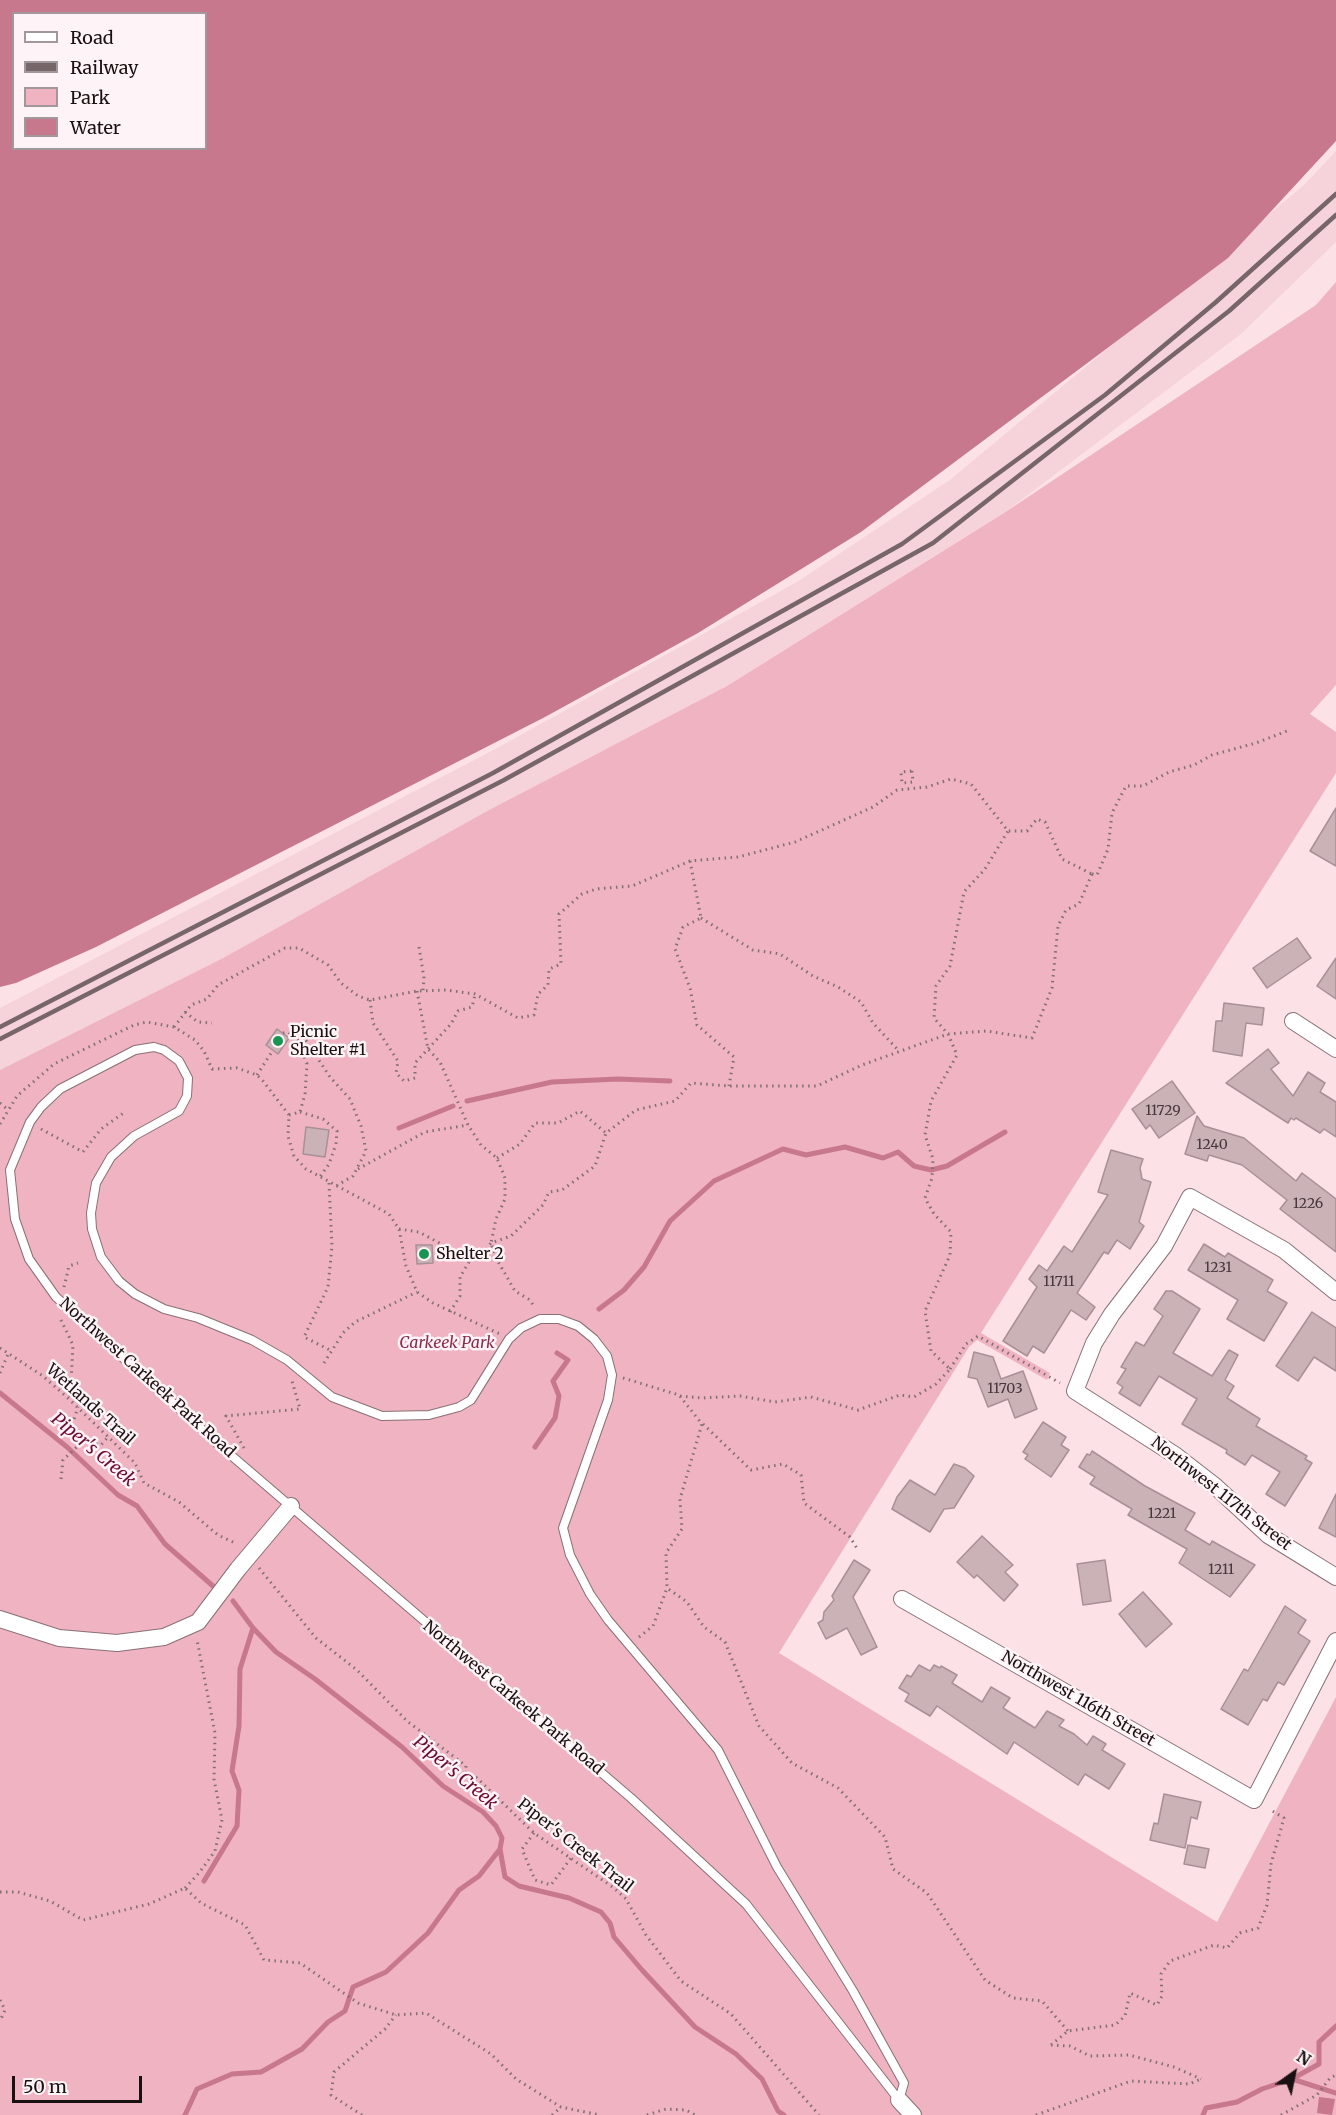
<!DOCTYPE html>
<style>
body{margin:0}
#map{position:relative;width:1336px;height:2115px;overflow:hidden;background:#fce2e7;font-family:Merriweather,serif}
canvas{display:block}
.legend{position:absolute;left:12px;top:12px;width:195px;height:138px;box-sizing:border-box;background:#fef3f6;border:2px solid #a2989b;margin:0;padding:8px 10px;list-style:none;font-size:18px;color:#191012}
.legend li{display:flex;align-items:center;gap:12px;height:30px}
.legend b{width:30px;border:2px solid #a2989b}
.north{position:absolute;left:1264px;top:2043px;width:60px;height:60px;-webkit-text-stroke:4px #fef3f6;paint-order:stroke;rotate:33deg;font-size:16px;font-weight:700;line-height:24px;text-align:center;color:#191012}
.north::after{content:'';display:block;margin:auto;width:21px;height:27px;background:#191012;clip-path:polygon(50% 0,100% 100%,50% 72%,0 100%)}
.scale{position:absolute;left:12px;top:2076px;width:130px;height:27px;box-sizing:border-box;border:3px solid #191012;border-top:0;padding-left:8px;font-size:18px;line-height:21px;white-space:nowrap;color:#191012;-webkit-text-stroke:4px #fef3f6;paint-order:stroke}
</style>
<div id="map">
<canvas width="1336" height="2115"></canvas>
<ul class="legend">
<li><b style="height:8px;background:#fff"></b>Road</li>
<li><b style="height:8px;background:#766669"></b>Railway</li>
<li><b style="height:16px;background:#efb3c1"></b>Park</li>
<li><b style="height:16px;background:#c8788d"></b>Water</li>
</ul>
<div class="north">N</div>
<div class="scale">50 m</div>
</div>
<script>
const c = document.querySelector('canvas').getContext('2d');
c.lineJoin = 'round';
function fill(path, color) { c.fillStyle = color; c.fill(path, 'evenodd'); }
const toPath = rows => new Path2D(rows.map(r => 'M' + r).join(''));
function stroke(path, color, width, dash) { c.strokeStyle = color; c.lineWidth = width; c.lineCap = dash ? 'butt' : 'round'; c.setLineDash(dash || []); c.stroke(path); }
function write(font, color, halo, rows, align = 'center') {
  c.font = font + ' Merriweather,serif'; c.lineWidth = 5; c.setLineDash([]); c.textBaseline = 'middle'; c.strokeStyle = halo; c.fillStyle = color; for (const [text, x, y, turn = 0] of rows) {
    c.save(); c.translate(x, y); c.rotate((+turn || 0) * Math.PI / 180); c.textAlign = isNaN(turn) ? turn : align; if (halo) c.strokeText(text, 0, 0); c.fillText(text, 0, 0); c.restore();
  }
}
fill(toPath([
 [1336,151,1336,242,1241,334,1004,513,727,686,489,810,223,958,0,1070,0,1008,499,747,797,582,951,479,1304,185]
]), '#f6d3db');
fill(toPath([
 [1336,282,1336,685,1310,714,1336,732,1336,773,981,1333,1050,1373,1047,1380,977,1340,969,1347,779,1653,1217,1922,1336,1697,1336,2115,0,2115,0,1070,223,958,489,810,727,686,1004,513,1316,305]
]), '#efb3c1');
fill(toPath([
 [0,0,1336,0,1336,141,1228,258,861,532,698,633,545,717,96,947,16,983,0,987],
 [14,14,206,14,206,148,14,148],
 [1319,2097,1335,2099,1332,2115,1317,2113]
]), '#c8788d');
stroke(toPath([
 [467,1101,552,1082,618,1079,670,1081],
 [399,1128,453,1106],
 [599,1309,624,1290,644,1267,670,1221,714,1181,783,1149,806,1155,845,1147,883,1158,898,1152,914,1166,931,1170,947,1166,1005,1132],
 [0,1393,67,1447,118,1495,137,1506,165,1544,213,1586],
 [535,1447,555,1418,559,1396,553,1381,568,1360,557,1353],
 [233,1601,253,1628,276,1652,315,1679,402,1747,443,1786,483,1812,496,1826,502,1838,500,1849,505,1877,519,1886,569,1898,601,1912,610,1923,614,1937,642,1970,695,2027,736,2054,762,2079,778,2111,784,2115],
 [204,1881,237,1826,239,1790,232,1771,239,1726,240,1669,253,1628],
 [1292,2079,1319,2064,1319,2042,1336,2026],
 [185,2115,197,2089,232,2074,261,2072,302,2049,328,2022,345,2011,353,1987,386,1972,428,1933,459,1890,479,1876,500,1849],
 [1203,2115,1206,2108,1237,2102,1262,2089,1292,2079,1336,2093]
]), '#c8788d', 5);
const building = toPath([
 [1336,808,1336,866,1310,851,1336,808],
 [1297,938,1311,958,1267,988,1253,968,1297,938],
 [1336,958,1336,999,1317,986,1336,958],
 [1224,1003,1264,1008,1262,1025,1246,1023,1242,1056,1213,1051,1216,1021,1222,1021,1224,1003],
 [277,1029,289,1038,278,1054,266,1045,277,1029],
 [1268,1049,1279,1063,1271,1069,1293,1096,1308,1072,1325,1083,1320,1092,1336,1102,1336,1137,1324,1129,1320,1133,1296,1118,1294,1120,1291,1118,1288,1123,1226,1083,1268,1049],
 [1172,1081,1195,1113,1159,1138,1150,1125,1146,1129,1132,1109,1172,1081],
 [1197,1116,1204,1126,1244,1138,1296,1181,1302,1173,1336,1199,1336,1252,1280,1209,1287,1200,1242,1165,1209,1155,1207,1161,1185,1154,1197,1116],
 [306,1127,329,1130,325,1157,303,1154,306,1127],
 [1111,1150,1143,1159,1140,1168,1142,1179,1151,1182,1139,1222,1144,1226,1130,1249,1117,1240,1108,1254,1104,1252,1077,1293,1095,1307,1086,1320,1071,1310,1044,1353,1033,1346,1027,1356,1003,1341,1037,1287,1029,1279,1039,1265,1047,1271,1064,1246,1072,1252,1108,1195,1098,1192,1111,1150],
 [1204,1244,1225,1257,1228,1253,1273,1280,1267,1291,1287,1303,1264,1341,1227,1319,1238,1300,1188,1270,1204,1244],
 [416,1245,432,1245,433,1263,417,1264,416,1245],
 [1166,1291,1172,1291,1200,1309,1173,1353,1212,1376,1229,1350,1238,1355,1225,1380,1234,1386,1227,1398,1260,1419,1256,1426,1307,1456,1305,1459,1312,1463,1285,1506,1266,1494,1280,1472,1252,1455,1245,1465,1226,1453,1227,1450,1182,1424,1197,1399,1159,1376,1140,1406,1119,1393,1123,1387,1117,1383,1126,1369,1121,1367,1136,1342,1144,1346,1163,1316,1154,1309,1166,1291],
 [1312,1312,1336,1328,1336,1371,1314,1357,1298,1381,1276,1366,1312,1312],
 [974,1352,993,1357,1001,1379,1023,1371,1037,1409,1015,1418,1008,1399,988,1407,977,1379,968,1377,974,1352],
 [1043,1422,1066,1437,1061,1445,1069,1450,1051,1477,1025,1459,1028,1455,1023,1452,1043,1422],
 [1092,1451,1145,1486,1195,1513,1185,1530,1210,1545,1212,1541,1255,1565,1230,1597,1179,1563,1187,1549,1128,1515,1132,1509,1090,1484,1095,1477,1079,1467,1087,1454,1090,1455,1092,1451],
 [954,1464,965,1468,974,1476,954,1508,944,1509,930,1532,892,1509,897,1497,910,1480,935,1495,954,1464],
 [1336,1494,1336,1537,1319,1528,1336,1494],
 [982,1536,1013,1565,1005,1572,1018,1585,1004,1601,977,1575,974,1578,957,1562,982,1536],
 [854,1560,870,1570,853,1597,877,1647,861,1655,847,1628,826,1639,818,1623,823,1620,824,1612,834,1600,832,1596,854,1560],
 [1105,1560,1111,1601,1083,1605,1077,1564,1105,1560],
 [1143,1592,1172,1624,1146,1647,1119,1614,1143,1592],
 [1285,1606,1306,1620,1298,1633,1310,1641,1284,1685,1278,1682,1267,1701,1263,1699,1248,1725,1221,1709,1244,1669,1248,1671,1285,1606],
 [919,1665,930,1671,934,1665,940,1668,941,1666,957,1675,952,1683,982,1702,991,1687,1010,1698,1003,1708,1035,1728,1047,1711,1064,1720,1059,1726,1074,1734,1087,1745,1093,1736,1106,1744,1102,1750,1125,1764,1109,1789,1085,1774,1078,1785,1014,1742,1007,1754,937,1706,930,1716,905,1701,909,1694,899,1688,907,1675,911,1677,919,1665],
 [1164,1794,1201,1802,1197,1819,1191,1817,1185,1848,1150,1840,1154,1823,1158,1824,1164,1794],
 [1188,1845,1209,1849,1205,1868,1184,1864,1188,1845]
]);
fill(building, '#cbb2b7');
stroke(building, '#a99096', 1.5);
const service = toPath([
 [154,1047,164,1050,179,1061,188,1078,187,1096,179,1111,134,1136,111,1157,96,1183,91,1213,92,1229,101,1257,119,1281,135,1294,164,1309,198,1318,252,1340,287,1360,332,1397,382,1416,429,1415,459,1407,471,1400,509,1339,521,1328,540,1319,559,1319,578,1326,594,1339,607,1356,612,1375,608,1400,563,1528,570,1555,590,1594,608,1620,718,1750,777,1867,853,1991,904,2083,899,2100,746,1904,631,1798,219,1445,56,1297,29,1259,15,1219,10,1170,30,1122,41,1107,60,1089,135,1050,154,1047]
]);
const minor = toPath([
 [1293,1021,1336,1049],
 [1336,1292,1284,1250,1190,1197,1164,1246,1112,1314,1094,1343,1075,1391,1175,1455,1215,1486,1268,1535,1336,1577],
 [902,1599,1254,1800,1336,1641],
 [0,1619,59,1638,117,1643,164,1637,198,1622,238,1569,291,1506],
 [899,2100,913,2115]
]);
stroke(service, '#887075', 10);
stroke(minor, '#887075', 18);
stroke(toPath([
 [912,771,913,782,902,783,901,772,912,771],
 [690,861,701,918,683,927,675,949,690,988,697,1025,734,1057,729,1086],
 [1092,874,1097,875,1108,849,1112,813,1126,786,1143,786,1169,772,1194,765,1212,755,1256,743,1287,731],
 [701,918,753,950,780,954,813,976,838,987,861,1002,873,1023,898,1050],
 [419,947,424,978,423,991],
 [417,991,428,1049,440,1062,468,1125,481,1145,497,1158,505,1178,505,1199,496,1219,491,1243,496,1258,515,1291,530,1300,535,1308],
 [370,1000,373,1023,398,1061,396,1073,404,1081,415,1078,415,1063,451,1024,458,1011,472,1007,475,995],
 [185,1012,198,1022,212,1023],
 [174,1027,191,1005,207,999,218,985,285,948,299,948,328,965,341,983,358,996,370,1000,417,991,446,990,475,994,518,1018,534,1015,538,994,548,985,549,969,561,964,559,914,582,894,596,889,632,886,690,861,738,857,795,842,873,807,897,790,927,787,951,779,971,784,1008,831,1027,831,1037,819,1045,822,1062,859,1092,874],
 [283,1033,288,1032,297,1039,307,1064,305,1094,300,1112,289,1115],
 [297,1039,303,1036,330,1077,350,1099,361,1126,366,1151,353,1176,336,1186],
 [257,1075,273,1050],
 [0,1103,7,1109],
 [300,1112,323,1119,337,1131,336,1144,329,1164,319,1178],
 [0,1124,17,1096,54,1064,134,1025,147,1022,174,1027,195,1040,204,1051,212,1069,237,1068,257,1075,263,1081,289,1115,288,1136,294,1156,306,1169,389,1214,399,1229,406,1266,417,1292,433,1303,500,1334],
 [41,1129,83,1152,101,1129,125,1112],
 [497,1158,520,1144,535,1123,558,1123,580,1111,606,1133],
 [358,1169,425,1132,468,1125],
 [329,1183,332,1246,328,1287,304,1337,332,1351],
 [399,1229,419,1232,454,1251,472,1257],
 [64,1287,69,1266,78,1263],
 [450,1312,460,1296,460,1277,472,1257,481,1255,491,1243,511,1236,543,1205,549,1192,562,1190,595,1166,606,1133,636,1110,675,1101,691,1083,729,1086,817,1086,862,1065,948,1034,986,1031,1032,1038,1052,988,1058,926,1066,910,1079,904,1092,874],
 [61,1320,73,1345,70,1400],
 [0,1348,43,1376,70,1400,135,1463,144,1483,179,1502,218,1535,237,1544],
 [324,1363,343,1333,355,1322,417,1292],
 [950,1369,966,1344,978,1336,1060,1383],
 [0,1373,8,1354],
 [623,1378,679,1395,702,1424,680,1499,682,1529,666,1553,667,1588,687,1602,704,1627,725,1642,759,1726,792,1763,838,1788,885,1837,893,1869,927,1893,985,1980,1013,1998,1042,2001,1068,2031],
 [680,1396,702,1398,740,1396,775,1402,811,1397,858,1410,900,1395,914,1397,936,1384,950,1369,931,1351,925,1311,950,1255,951,1232,934,1214,925,1198,932,1178,933,1159,925,1135,931,1101,957,1055,948,1034,934,1018,936,986,950,966,964,892,985,869,1008,831],
 [74,1419,78,1407],
 [703,1424,751,1470,783,1464,801,1475,804,1503,850,1537,858,1550],
 [244,1448,226,1416,300,1409,292,1381],
 [61,1479,63,1460,83,1441,101,1445,109,1436],
 [259,1568,316,1638,357,1670,407,1721,466,1766,465,1772,477,1778,534,1833,614,1888,626,1899,646,1935,681,1981,731,2014,819,2115],
 [639,1637,653,1626,667,1588],
 [534,1833,522,1849,535,1880,551,1885,571,1858],
 [185,1888,199,1873,215,1851,222,1820,214,1779,215,1733,197,1640],
 [0,1892,18,1892,50,1901,83,1920,149,1904,185,1888,201,1903,245,1925,264,1960,300,1963,358,2003,396,2015,426,2013,491,2054,516,2079,561,2107,600,2115],
 [0,2000,5,2010,0,2021],
 [1051,2045,1068,2031,1115,2025,1125,2016,1130,1993,1157,2005,1162,1996,1161,1974,1170,1961,1214,1945,1227,1948,1240,1933,1258,1928,1267,1905,1271,1864,1284,1818,1269,1809],
 [1051,2045,1070,2046,1090,2056,1129,2055,1174,2067,1201,2079],
 [362,2115,331,2095,334,2072,385,2029,396,2015],
 [552,2115,561,2107],
 [647,2115,666,2109,686,2110,695,2115],
 [1036,2115,1131,2081,1189,2084,1201,2079],
 [1281,2115,1317,2095,1330,2078,1336,2075]
]), '#806f73', 3, [1.5, 4.5]);
stroke(service, '#fff', 8);
stroke(minor, '#fff', 16);
stroke(toPath([
 [0,1027,493,773,902,544,1105,395,1216,302,1336,194],
 [0,1039,504,780,933,543,1229,311,1336,215]
]), '#766669', 4.5);
for (const [x, y, r, color] of [
 [278,1041,6,"#179553"],
 [424,1254,6,"#179553"]
]) { const dot = new Path2D(); dot.arc(x, y, r, 0, 2 * Math.PI); c.fillStyle = color; c.fill(dot); stroke(dot, '#fef3f6', 2); }
write('14px', '#46383b', null, [
 ["11729",1163,1111],
 ["1240",1212,1145],
 ["1226",1308,1204],
 ["1231",1218,1268],
 ["11711",1059,1282],
 ["11703",1005,1389],
 ["1221",1162,1514],
 ["1211",1221,1570]
]);
write('16px', '#191012', '#fef3f6', [
 ["Picnic",290,1032],
 ["Shelter #1",290,1050],
 ["Shelter 2",436,1254]
], 'left');
write('italic 16px', '#8a2a4a', '#fef3f6', [
 ["Carkeek Park",447,1343]
]);
write('16px', '#191012', '#fef3f6', [
 ["Northwest Carkeek Park Road",147,1378,42],
 ["Wetlands Trail",90,1405,42],
 ["Northwest 117th Street",1221,1494,38],
 ["Northwest Carkeek Park Road",513,1698,40],
 ["Northwest 116th Street",1078,1699,30],
 ["Piper's Creek Trail",575,1846,38]
]);
write('italic 18px', '#6d0a33', '#fef3f6', [
 ["Piper's Creek",93,1450,40],
 ["Piper's Creek",455,1773,40]
]);
</script>
